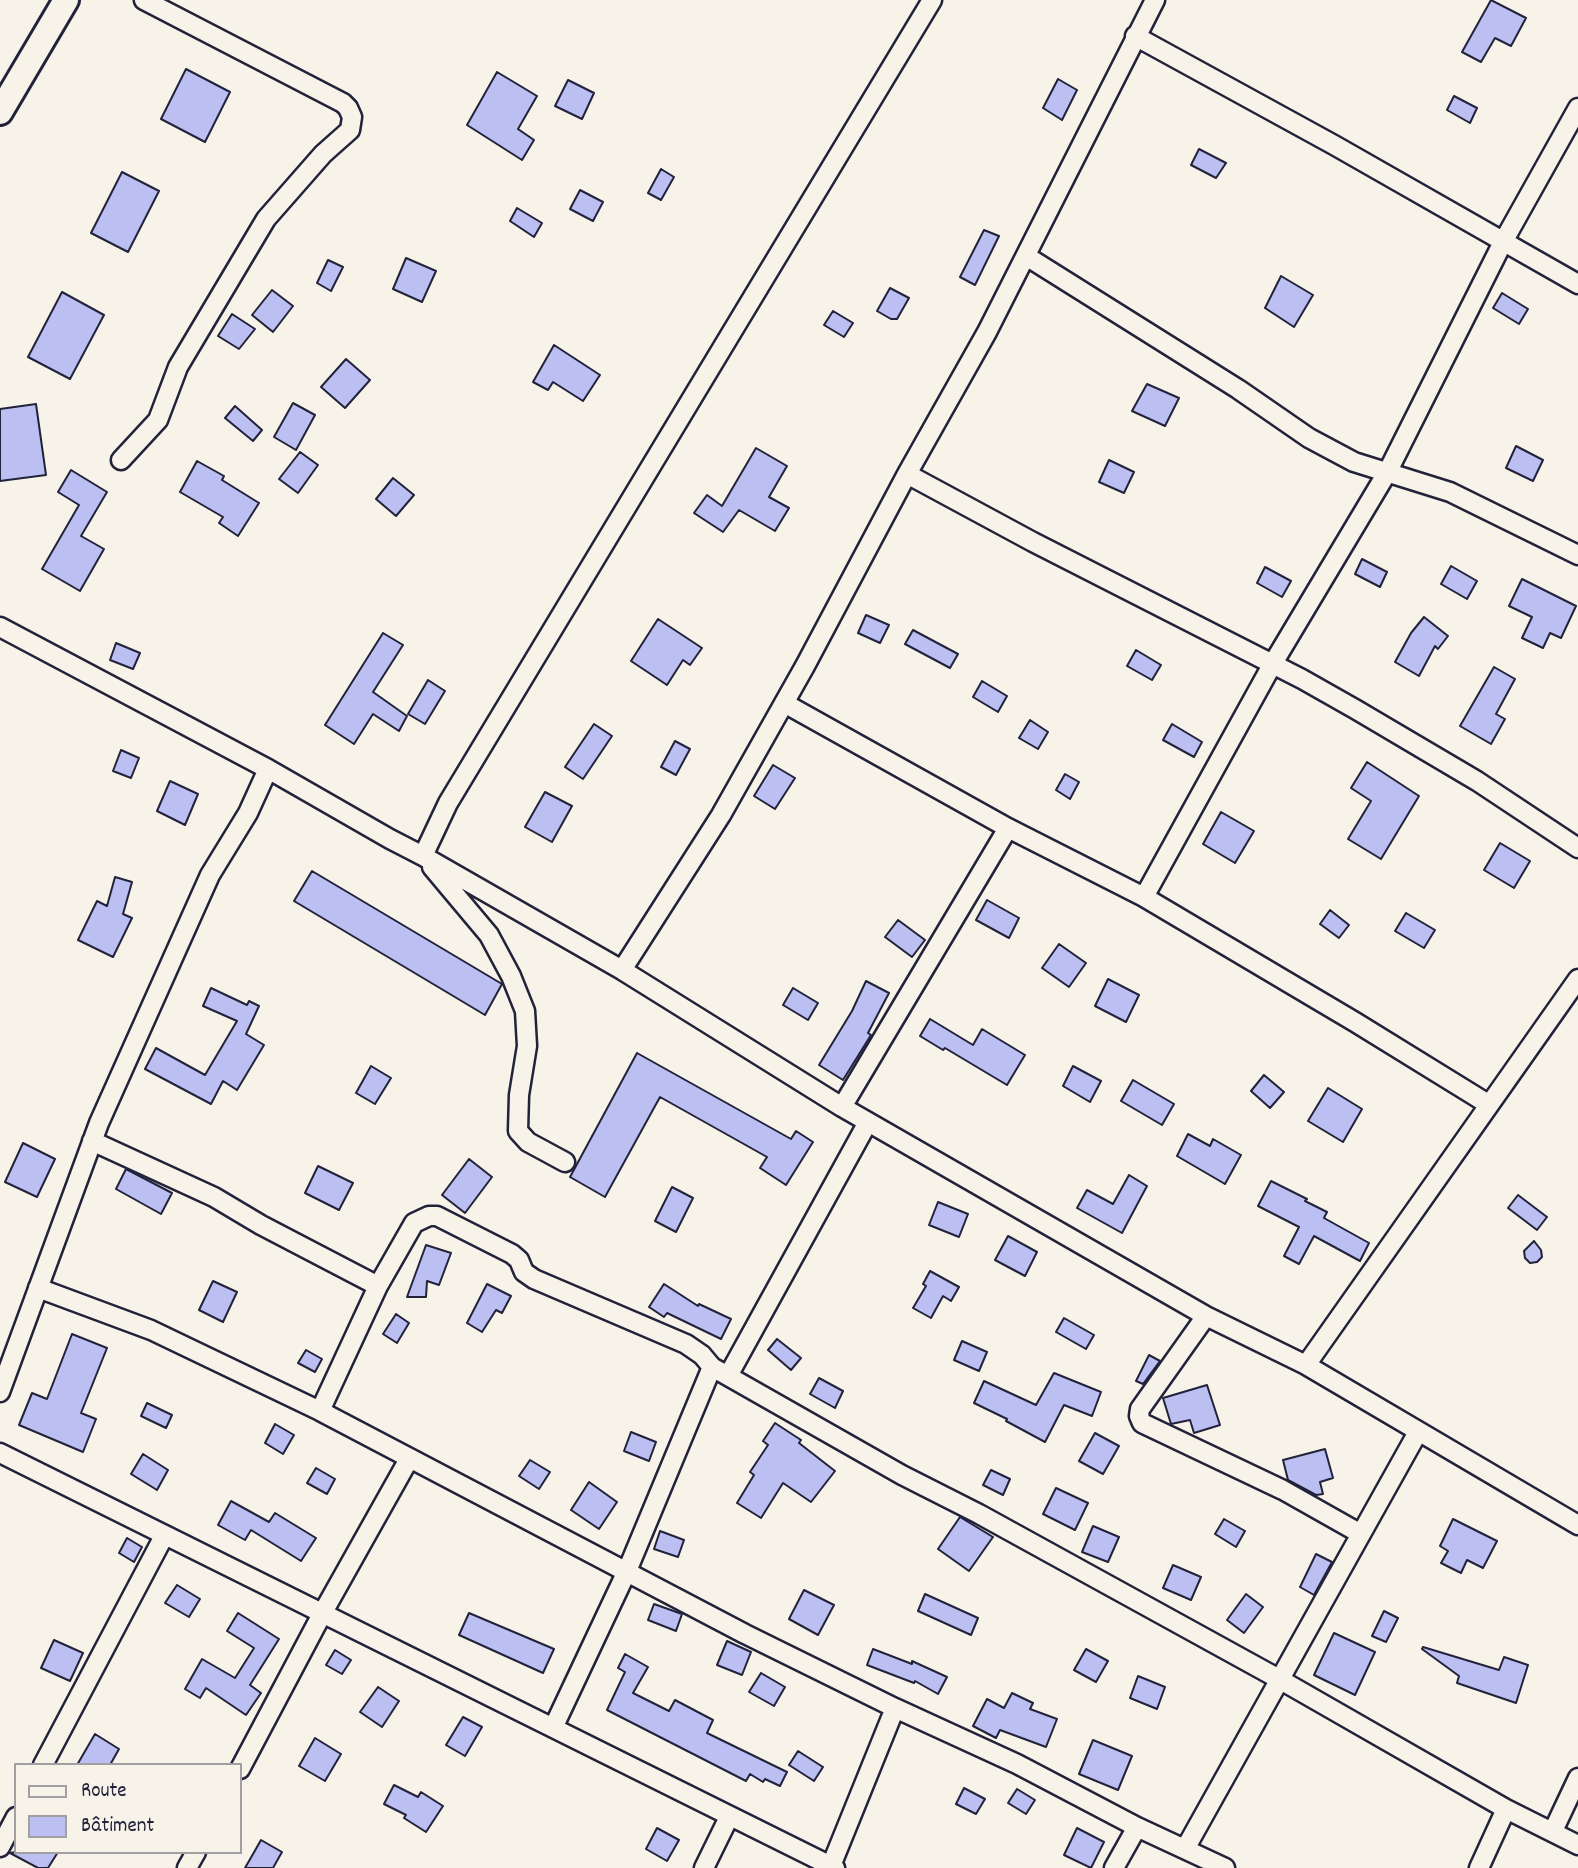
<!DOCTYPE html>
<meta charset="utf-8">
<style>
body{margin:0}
#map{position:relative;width:1578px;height:1868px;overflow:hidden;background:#f7f3e8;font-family:Dekko,sans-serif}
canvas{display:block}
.legend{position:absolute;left:14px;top:1763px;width:228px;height:91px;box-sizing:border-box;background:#f7f3e8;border:2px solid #a29fa3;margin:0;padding:9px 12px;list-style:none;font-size:21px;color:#22223b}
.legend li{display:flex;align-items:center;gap:14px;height:35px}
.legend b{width:35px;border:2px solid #a29fa3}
</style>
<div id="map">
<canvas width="1578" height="1868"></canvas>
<ul class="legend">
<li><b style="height:9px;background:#f7f3e8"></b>Route</li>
<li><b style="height:19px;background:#bbbff1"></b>Bâtiment</li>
</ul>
</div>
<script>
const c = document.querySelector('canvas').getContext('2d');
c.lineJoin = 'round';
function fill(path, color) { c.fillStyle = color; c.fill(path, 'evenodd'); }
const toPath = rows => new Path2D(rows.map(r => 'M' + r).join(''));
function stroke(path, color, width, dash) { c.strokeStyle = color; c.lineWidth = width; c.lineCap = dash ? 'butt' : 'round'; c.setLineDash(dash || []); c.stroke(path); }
const building = toPath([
 [1491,0,1526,18,1511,46,1495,38,1481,62,1462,52,1491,0],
 [186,69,230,92,205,142,161,119,186,69],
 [497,72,537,96,518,129,534,140,522,160,467,125,497,72],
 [1058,79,1077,90,1062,120,1043,108,1058,79],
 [568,80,594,93,582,119,555,106,568,80],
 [1454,96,1477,108,1470,123,1447,110,1454,96],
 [1199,149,1226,163,1216,178,1191,165,1199,149],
 [661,169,674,177,661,200,648,193,661,169],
 [122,172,159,191,128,252,91,233,122,172],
 [580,190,603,202,593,221,570,209,580,190],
 [517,208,542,223,534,237,510,221,517,208],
 [984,230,999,236,975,285,960,277,984,230],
 [406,258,436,271,422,302,393,289,406,258],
 [328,260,343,267,331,291,317,283,328,260],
 [1281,276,1313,295,1294,327,1265,308,1281,276],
 [890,288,909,298,897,319,891,319,877,311,890,288],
 [272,290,293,306,273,332,252,315,272,290],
 [62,292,104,315,70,379,28,357,62,292],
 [1502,293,1528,309,1519,324,1493,308,1502,293],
 [833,311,853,323,844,337,824,325,833,311],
 [232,314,255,329,239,349,218,336,232,314],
 [554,345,600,375,583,401,553,382,548,390,533,382,554,345],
 [346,359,370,380,345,408,321,387,346,359],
 [1147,384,1179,398,1165,426,1132,411,1147,384],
 [293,403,315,415,296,450,274,437,293,403],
 [36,404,46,475,0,481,0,409,36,404],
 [235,406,262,430,253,441,225,418,235,406],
 [1516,446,1543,460,1533,481,1506,468,1516,446],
 [756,448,787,466,769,497,789,508,775,531,739,510,723,532,694,513,707,495,722,506,756,448],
 [300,452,318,465,298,493,279,479,300,452],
 [1109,460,1134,472,1124,493,1099,482,1109,460],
 [197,461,224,476,222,480,259,503,238,536,219,523,223,517,180,492,197,461],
 [71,470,107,492,81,536,104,549,80,591,42,569,79,505,58,492,71,470],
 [393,478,414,495,396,516,376,499,393,478],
 [1362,559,1387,572,1380,587,1355,574,1362,559],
 [1451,566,1477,581,1467,599,1441,584,1451,566],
 [1265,567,1291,581,1282,597,1257,583,1265,567],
 [1522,579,1576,606,1561,638,1550,633,1543,648,1522,638,1532,617,1509,606,1522,579],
 [866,615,889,625,880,643,858,633,866,615],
 [1424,617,1448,636,1438,649,1435,646,1419,676,1395,662,1411,633,1424,617],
 [658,619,702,648,690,665,683,660,667,685,631,661,658,619],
 [913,630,958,654,950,668,905,644,913,630],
 [383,633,403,645,373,692,407,716,399,731,373,714,354,744,325,725,383,633],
 [116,643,140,653,133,669,110,660,116,643],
 [1136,650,1161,665,1152,680,1127,666,1136,650],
 [1494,667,1515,679,1496,714,1505,719,1491,744,1460,726,1494,667],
 [428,680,445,691,425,724,408,714,428,680],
 [982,681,1007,696,998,712,973,697,982,681],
 [1030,720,1048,732,1038,749,1019,738,1030,720],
 [594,724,612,736,583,779,565,767,594,724],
 [1172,724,1202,742,1194,757,1163,740,1172,724],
 [675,741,690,749,676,775,661,767,675,741],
 [121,750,139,758,131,778,113,771,121,750],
 [1367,762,1419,796,1381,859,1348,839,1371,801,1351,788,1367,762],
 [773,765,795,778,775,809,754,796,773,765],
 [1065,774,1079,782,1070,799,1056,790,1065,774],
 [170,781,198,794,185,825,157,811,170,781],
 [545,792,572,806,552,842,525,827,545,792],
 [1221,812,1254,831,1235,863,1203,844,1221,812],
 [1500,843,1530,861,1514,888,1484,870,1500,843],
 [312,871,502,984,485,1015,294,901,312,871],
 [115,877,132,882,123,914,132,918,113,957,78,940,97,901,107,906,115,877],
 [987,900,1019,918,1009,938,976,920,987,900],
 [1330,910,1349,925,1339,938,1320,924,1330,910],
 [1406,913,1435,930,1424,948,1395,931,1406,913],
 [898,920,925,940,912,957,885,937,898,920],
 [1059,944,1086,963,1069,987,1042,968,1059,944],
 [1108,979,1139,995,1126,1022,1095,1006,1108,979],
 [866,981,889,993,868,1033,871,1035,843,1080,819,1065,852,1011,866,981],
 [211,988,247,1005,249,1001,259,1006,246,1034,264,1045,237,1090,223,1081,211,1104,145,1069,156,1048,205,1075,237,1021,203,1006,211,988],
 [793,988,818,1003,808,1020,783,1005,793,988],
 [930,1019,973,1045,982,1029,1025,1055,1007,1085,945,1048,943,1050,920,1036,930,1019],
 [637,1053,791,1139,796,1131,813,1142,786,1185,760,1168,767,1157,660,1097,605,1197,570,1177,637,1053],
 [371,1066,391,1078,375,1104,356,1093,371,1066],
 [1073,1066,1101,1081,1090,1102,1063,1086,1073,1066],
 [1264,1075,1284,1092,1270,1108,1251,1091,1264,1075],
 [1133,1080,1174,1104,1162,1125,1121,1101,1133,1080],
 [1328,1088,1362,1109,1343,1142,1308,1121,1328,1088],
 [1188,1134,1210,1146,1213,1139,1241,1155,1225,1184,1177,1156,1188,1134],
 [23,1143,55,1159,37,1197,5,1182,23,1143],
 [469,1159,492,1177,465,1213,442,1195,469,1159],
 [318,1166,353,1183,339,1210,305,1193,318,1166],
 [126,1169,172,1193,161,1214,116,1189,126,1169],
 [1129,1175,1147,1186,1122,1233,1077,1208,1087,1190,1113,1204,1129,1175],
 [1271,1181,1307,1199,1305,1201,1327,1212,1324,1218,1369,1243,1360,1261,1314,1236,1299,1264,1284,1256,1299,1227,1258,1206,1271,1181],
 [672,1187,693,1198,676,1232,655,1221,672,1187],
 [1518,1195,1547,1217,1537,1230,1508,1208,1518,1195],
 [938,1202,968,1214,959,1237,929,1225,938,1202],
 [1008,1236,1037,1252,1025,1276,995,1260,1008,1236],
 [1534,1241,1541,1250,1542,1257,1537,1262,1530,1263,1525,1258,1524,1251,1534,1241],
 [426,1245,451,1253,439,1285,427,1281,426,1297,407,1297,426,1245],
 [930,1271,959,1287,951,1301,943,1296,931,1318,913,1308,926,1286,923,1284,930,1271],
 [213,1281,237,1292,223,1322,199,1310,213,1281],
 [487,1284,511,1296,502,1313,496,1310,482,1332,467,1323,487,1284],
 [664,1284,698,1306,699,1304,731,1319,721,1339,667,1313,664,1317,649,1307,664,1284],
 [396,1314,409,1323,397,1343,383,1334,396,1314],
 [1064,1318,1094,1335,1086,1349,1056,1332,1064,1318],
 [72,1334,107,1348,81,1413,96,1419,83,1452,19,1425,32,1393,47,1399,72,1334],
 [777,1339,801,1358,791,1370,768,1350,777,1339],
 [962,1341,987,1352,979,1371,954,1360,962,1341],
 [306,1350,322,1359,315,1372,298,1363,306,1350],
 [1149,1355,1160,1361,1143,1384,1136,1381,1149,1355],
 [1054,1373,1101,1392,1092,1416,1064,1405,1045,1442,1006,1421,1007,1419,974,1403,984,1381,1036,1405,1054,1373],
 [819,1378,843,1391,835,1408,810,1394,819,1378],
 [1207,1385,1220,1425,1194,1433,1190,1420,1171,1424,1163,1398,1207,1385],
 [147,1403,172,1415,166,1428,141,1416,147,1403],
 [775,1423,801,1440,799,1443,835,1471,811,1502,783,1483,761,1518,737,1503,754,1475,750,1472,768,1445,763,1441,775,1423],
 [275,1424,294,1435,283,1454,265,1443,275,1424],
 [631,1432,656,1442,649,1461,624,1451,631,1432],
 [1095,1433,1119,1446,1103,1474,1079,1461,1095,1433],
 [1325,1449,1333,1478,1320,1482,1323,1494,1316,1495,1288,1480,1283,1460,1325,1449],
 [143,1454,168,1470,157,1490,131,1474,143,1454],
 [530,1460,550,1472,539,1489,519,1476,530,1460],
 [316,1468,335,1479,327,1494,307,1483,316,1468],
 [991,1470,1010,1479,1003,1495,983,1485,991,1470],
 [589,1482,617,1502,599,1529,571,1510,589,1482],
 [1056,1488,1088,1503,1075,1530,1043,1514,1056,1488],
 [231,1501,269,1522,275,1513,316,1538,301,1561,251,1530,245,1540,218,1525,231,1501],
 [960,1517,993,1537,969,1571,938,1549,960,1517],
 [1224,1519,1245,1531,1236,1547,1215,1534,1224,1519],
 [1453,1519,1497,1541,1483,1568,1467,1560,1461,1573,1441,1563,1448,1551,1440,1546,1453,1519],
 [1093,1526,1119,1537,1108,1562,1082,1552,1093,1526],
 [660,1531,684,1540,678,1557,654,1549,660,1531],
 [127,1538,142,1547,134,1562,119,1553,127,1538],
 [1316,1554,1332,1562,1314,1595,1300,1587,1316,1554],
 [1173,1565,1201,1577,1191,1600,1163,1588,1173,1565],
 [177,1585,200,1599,189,1617,165,1603,177,1585],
 [804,1590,834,1605,818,1635,789,1619,804,1590],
 [925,1594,978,1618,971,1635,918,1611,925,1594],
 [1246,1594,1263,1607,1244,1633,1227,1620,1246,1594],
 [654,1604,682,1614,676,1631,648,1620,654,1604],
 [1384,1611,1398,1618,1386,1642,1372,1636,1384,1611],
 [238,1613,279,1639,250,1685,261,1693,246,1715,206,1688,200,1698,185,1689,202,1659,235,1678,254,1648,227,1631,238,1613],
 [469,1613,554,1649,543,1673,459,1635,469,1613],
 [1334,1633,1375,1652,1355,1695,1314,1675,1334,1633],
 [54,1640,83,1653,70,1681,41,1668,54,1640],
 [727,1641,751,1652,742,1675,717,1665,727,1641],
 [1423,1647,1499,1670,1504,1657,1528,1665,1516,1703,1457,1683,1459,1676,1422,1649,1423,1647],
 [873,1649,912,1664,912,1661,947,1677,938,1694,915,1681,914,1683,867,1665,873,1649],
 [1086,1649,1108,1661,1096,1682,1074,1670,1086,1649],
 [335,1650,351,1660,342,1674,326,1665,335,1650],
 [625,1654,648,1667,633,1693,669,1711,675,1700,713,1720,707,1733,787,1772,780,1786,765,1779,763,1782,750,1774,746,1781,607,1710,625,1672,618,1668,625,1654],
 [761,1673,785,1687,774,1706,749,1692,761,1673],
 [1138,1676,1165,1687,1157,1709,1130,1698,1138,1676],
 [378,1687,399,1701,382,1727,360,1712,378,1687],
 [1012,1693,1033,1703,1030,1709,1057,1719,1046,1747,1000,1730,996,1738,973,1726,987,1699,1004,1708,1012,1693],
 [463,1717,482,1727,465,1756,446,1745,463,1717],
 [95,1734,119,1749,110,1765,77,1765,95,1734],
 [315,1738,341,1754,325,1781,299,1766,315,1738],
 [1093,1740,1132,1756,1118,1790,1079,1774,1093,1740],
 [798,1751,823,1767,814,1781,789,1765,798,1751],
 [394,1785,418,1797,421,1792,443,1806,426,1832,404,1818,406,1815,384,1804,394,1785],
 [964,1788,985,1799,976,1814,956,1804,964,1788],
 [1017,1789,1035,1800,1026,1814,1008,1803,1017,1789],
 [657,1828,679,1840,667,1861,646,1849,657,1828],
 [1077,1828,1104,1842,1091,1868,1064,1855,1077,1828],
 [261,1840,282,1852,273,1868,245,1868,261,1840],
 [16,1852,58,1852,48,1868,38,1868,10,1853,16,1852]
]);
fill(building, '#bbbff1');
stroke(building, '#22223b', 2);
const street = toPath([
 [1135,36,1334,145,1578,284],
 [1026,256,1238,389,1309,438,1354,462,1450,492,1578,555],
 [121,460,158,420,178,367,266,219,323,154,350,130,352,117,348,108,343,103,144,0],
 [907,474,1033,542,1302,679,1355,709,1477,781,1578,848],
 [0,627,268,769],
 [784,703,1008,828,1144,897,1355,1022,1488,1104],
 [423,856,622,970,842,1107,1206,1316,1306,1365,1578,1525],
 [432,867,489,935,511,976,525,1011,527,1046,519,1095,518,1131,528,1142,565,1162],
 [1144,897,1272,665,1388,471,1503,242,1578,108],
 [622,970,721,815,805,666,907,474,987,332,1155,0],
 [842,1107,1008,828],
 [92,1141,214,1197,261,1225,378,1286],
 [38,1288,151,1330,320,1411,745,1634,895,1708,1017,1764,1137,1827,1225,1868],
 [1206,1316,1140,1409,1139,1416,1142,1423,1283,1490,1361,1534],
 [1306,1365,1578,979],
 [728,1376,868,1122],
 [0,1392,99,1123,210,875,248,813,268,769,390,839,423,856,448,803,932,0],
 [320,1411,378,1286,414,1223,429,1216,437,1216,512,1254,519,1260,524,1272,534,1279,686,1344,702,1355,712,1367],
 [0,1453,835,1868],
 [554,1726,627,1571,712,1367,902,1475,979,1514,1279,1679,1506,1809,1578,1845],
 [43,1765,164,1536],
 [240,1769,322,1614,409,1459],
 [1553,1831,1578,1778],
 [0,1847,16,1817],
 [1185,1849,1418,1432],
 [831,1866,895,1708],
 [187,1868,196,1852],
 [704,1868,729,1817],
 [1114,1868,1137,1827],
 [1479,1868,1506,1809]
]);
const secondary = toPath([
 [0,112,66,0]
]);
stroke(street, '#22223b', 23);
stroke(secondary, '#22223b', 30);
stroke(street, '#f7f3e8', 18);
stroke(secondary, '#f7f3e8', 24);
</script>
